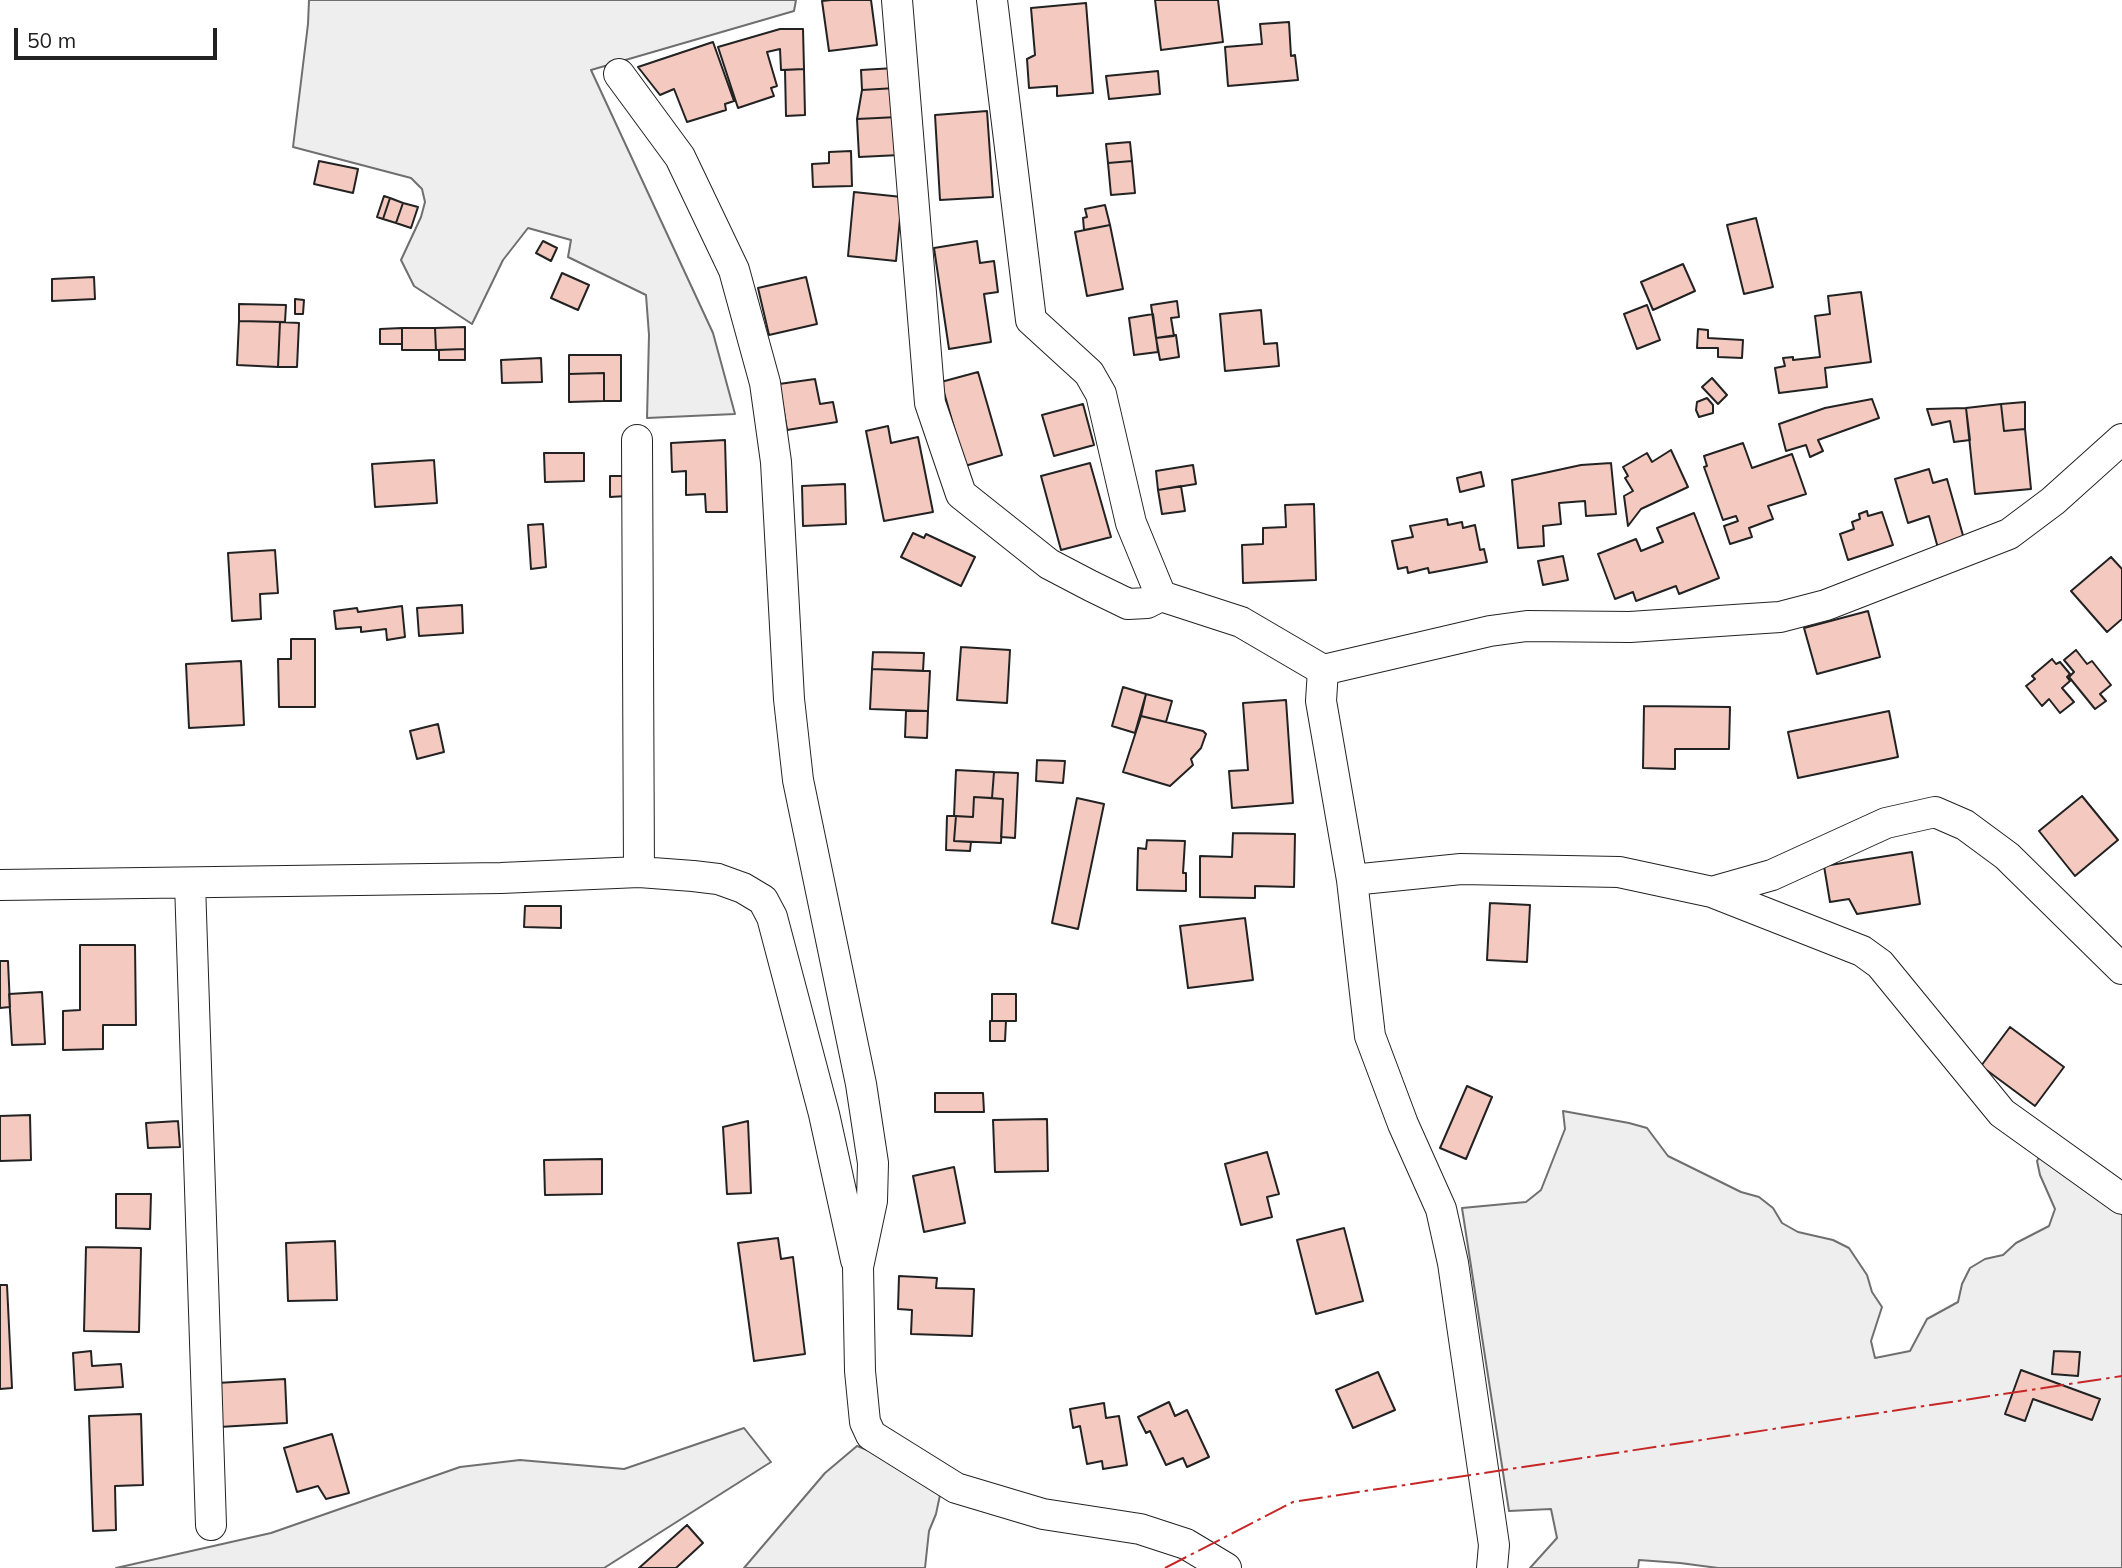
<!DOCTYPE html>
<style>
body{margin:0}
#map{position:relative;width:2122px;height:1568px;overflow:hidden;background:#fff;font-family:Mulish,sans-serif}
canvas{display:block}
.scale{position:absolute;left:14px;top:28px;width:203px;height:32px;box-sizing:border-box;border:4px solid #222;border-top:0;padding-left:9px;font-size:21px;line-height:24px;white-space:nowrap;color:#222;-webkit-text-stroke:5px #fff;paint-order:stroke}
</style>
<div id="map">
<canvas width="2122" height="1568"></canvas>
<div class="scale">50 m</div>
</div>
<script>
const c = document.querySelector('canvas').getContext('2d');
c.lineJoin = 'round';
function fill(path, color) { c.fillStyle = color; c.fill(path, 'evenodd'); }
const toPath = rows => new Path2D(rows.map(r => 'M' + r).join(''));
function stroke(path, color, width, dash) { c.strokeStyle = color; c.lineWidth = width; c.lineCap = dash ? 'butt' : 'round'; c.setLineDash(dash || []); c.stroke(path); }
const green = toPath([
 [309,0,796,0,794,11,591,70,713,333,735,414,647,418,649,335,646,295,568,257,571,240,528,228,503,260,472,324,414,286,401,260,421,217,425,202,422,189,411,178,293,147,308,24,309,0],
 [1563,1111,1629,1123,1647,1128,1668,1156,1741,1192,1759,1197,1773,1208,1782,1223,1798,1232,1833,1240,1849,1248,1867,1275,1872,1292,1882,1307,1871,1341,1875,1358,1910,1351,1927,1319,1958,1302,1962,1284,1970,1268,1985,1259,2003,1255,2016,1243,2049,1226,2055,1209,2040,1175,2037,1161,2042,1153,2122,1211,2122,1568,1718,1568,1680,1563,1639,1560,1638,1568,1530,1568,1557,1538,1551,1509,1509,1511,1462,1208,1526,1202,1541,1190,1565,1129,1563,1111],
 [744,1428,771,1462,604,1568,116,1568,271,1533,460,1467,520,1460,624,1469,744,1428],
 [857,1446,878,1454,940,1495,936,1514,929,1531,925,1568,744,1568,825,1473,857,1446]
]);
fill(green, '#eee');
stroke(green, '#6f6f6f', 2);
const building = toPath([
 [831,0,871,0,877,45,829,51,822,1,831,0],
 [1155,0,1218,0,1223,42,1161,50,1155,0],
 [1086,3,1093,93,1057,96,1057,86,1029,88,1027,59,1035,55,1031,8,1086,3],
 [1289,22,1291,56,1295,55,1298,80,1228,86,1225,47,1262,44,1260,24,1289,22],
 [780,29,803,29,804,69,781,70,780,49,767,52,777,86,771,88,774,96,738,108,718,47,780,29],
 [713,42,734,101,725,104,726,110,687,122,674,89,660,95,638,67,713,42],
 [895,68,896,88,862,90,861,70,895,68],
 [804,69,805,115,786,116,785,70,804,69],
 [1158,71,1160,94,1109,99,1106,76,1158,71],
 [896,88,898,117,857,119,862,90,896,88],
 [987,111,993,197,940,200,935,115,987,111],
 [898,117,900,155,859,157,857,119,898,117],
 [1130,142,1132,161,1108,163,1106,144,1130,142],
 [851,151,852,186,813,187,812,164,829,163,829,152,851,151],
 [319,161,358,169,353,193,314,184,319,161],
 [1132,161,1135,193,1111,195,1108,163,1132,161],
 [854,192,902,197,896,261,848,256,854,192],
 [384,196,390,198,383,219,377,217,384,196],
 [390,198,403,203,396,223,383,219,390,198],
 [403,203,418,207,411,228,396,223,403,203],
 [1105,205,1110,225,1084,230,1083,218,1087,217,1085,209,1105,205],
 [1756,218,1773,287,1744,294,1727,225,1756,218],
 [1110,225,1123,289,1087,296,1075,232,1110,225],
 [543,241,557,248,551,261,536,253,543,241],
 [977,241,980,263,994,261,998,292,984,294,991,342,949,349,934,248,977,241],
 [1683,264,1695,291,1653,310,1641,282,1683,264],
 [562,273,589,285,578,310,551,298,562,273],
 [94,277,95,299,52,301,52,279,94,277],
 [806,277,817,324,769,335,758,288,806,277],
 [1861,292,1871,362,1825,368,1827,387,1779,393,1775,368,1785,366,1783,358,1793,357,1793,360,1820,357,1815,316,1830,314,1828,296,1861,292],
 [295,299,304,300,303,314,295,314,295,299],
 [1177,301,1179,317,1171,318,1174,336,1156,338,1151,305,1177,301],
 [239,304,286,305,285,322,239,321,239,304],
 [1647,305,1660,340,1637,349,1624,314,1647,305],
 [1261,310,1264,344,1277,343,1279,366,1225,371,1220,314,1261,310],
 [1153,314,1158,352,1134,355,1129,318,1153,314],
 [239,321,280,322,278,367,237,365,239,321],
 [280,322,299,323,297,367,278,367,280,322],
 [465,327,465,349,436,350,435,328,465,327],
 [402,328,402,344,380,344,380,329,402,328],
 [402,328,435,328,436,350,402,350,402,328],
 [1698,329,1708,330,1708,338,1743,340,1742,358,1718,357,1718,348,1697,348,1698,329],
 [1176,335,1179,357,1160,360,1156,338,1176,335],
 [465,349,465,360,439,360,439,350,465,349],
 [569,355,621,355,621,401,604,401,604,373,569,374,569,355],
 [541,358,542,382,502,383,501,360,541,358],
 [978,372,1002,455,965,466,941,382,978,372],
 [604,373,604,401,569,402,569,374,604,373],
 [1712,378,1727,395,1718,404,1702,387,1712,378],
 [815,379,820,404,833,402,837,422,787,430,779,384,815,379],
 [1707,398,1713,405,1713,413,1699,417,1696,410,1697,402,1707,398],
 [1872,399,1879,418,1818,440,1823,451,1810,457,1806,445,1786,451,1779,424,1825,408,1872,399],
 [2025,402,2025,429,2004,431,2001,404,2025,402],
 [1083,404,1094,445,1054,456,1042,415,1083,404],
 [2001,404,2004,431,2025,429,2031,489,1975,494,1966,408,2001,404],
 [1966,408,1970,440,1954,442,1950,421,1932,425,1927,409,1966,408],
 [888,426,891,443,918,437,933,512,884,521,866,431,888,426],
 [725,440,727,512,706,512,705,494,686,495,686,471,672,472,671,443,725,440],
 [1743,443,1752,468,1792,454,1806,494,1768,506,1773,519,1749,528,1752,537,1730,544,1724,526,1738,521,1736,516,1723,520,1704,467,1707,466,1704,456,1743,443],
 [1671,450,1688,487,1641,509,1628,526,1624,496,1633,491,1625,478,1628,476,1623,467,1647,453,1652,462,1671,450],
 [544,453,584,453,584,481,545,482,544,453],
 [434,460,437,503,375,507,372,464,434,460],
 [1090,463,1111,537,1061,550,1041,476,1090,463],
 [1611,463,1616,514,1586,516,1585,501,1559,503,1561,524,1543,526,1544,546,1518,548,1512,480,1581,465,1611,463],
 [1193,465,1196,484,1158,490,1156,471,1193,465],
 [1929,469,1933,483,1947,479,1964,539,1938,548,1929,516,1908,523,1895,479,1929,469],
 [1481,472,1484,486,1460,492,1457,478,1481,472],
 [610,476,626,476,627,496,610,497,610,476],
 [845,484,846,524,803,526,802,486,845,484],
 [1181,486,1185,511,1162,514,1158,490,1181,486],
 [1314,504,1316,580,1243,583,1242,545,1263,544,1263,528,1286,527,1285,505,1314,504],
 [1867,511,1868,516,1882,512,1893,545,1848,560,1840,534,1854,529,1852,522,1860,519,1859,514,1867,511],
 [1694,513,1719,578,1679,594,1676,586,1636,601,1633,592,1615,599,1598,554,1636,539,1641,551,1663,542,1657,528,1694,513],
 [1447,519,1448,525,1462,522,1463,528,1475,525,1480,550,1484,549,1487,562,1429,573,1428,568,1408,573,1407,567,1398,569,1392,541,1413,537,1410,526,1447,519],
 [543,524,546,567,531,569,528,525,543,524],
 [913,533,924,538,926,534,975,557,961,586,901,557,913,533],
 [275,550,278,593,260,594,261,619,232,621,228,553,275,550],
 [1563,556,1568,580,1543,585,1538,561,1563,556],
 [2111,557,2122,569,2122,619,2107,632,2071,591,2111,557],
 [462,605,463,633,419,636,417,608,462,605],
 [402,606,405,637,387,640,386,629,361,632,361,627,336,629,334,611,357,608,358,612,402,606],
 [1868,611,1880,657,1817,674,1804,628,1868,611],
 [291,639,315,639,315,707,279,707,278,659,291,659,291,639],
 [961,647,1010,650,1007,703,957,700,961,647],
 [2076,650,2087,664,2092,661,2111,685,2100,694,2106,701,2095,709,2069,677,2074,672,2064,660,2076,650],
 [873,652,924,653,923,671,872,669,873,652],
 [2052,659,2056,664,2060,662,2070,674,2067,677,2070,681,2062,688,2074,702,2060,713,2049,699,2042,706,2026,686,2035,679,2032,676,2052,659],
 [241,661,244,725,189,728,186,664,241,661],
 [872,669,930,671,928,711,870,709,872,669],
 [1123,687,1146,694,1135,733,1112,726,1123,687],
 [1146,694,1172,701,1166,722,1141,716,1146,694],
 [1286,700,1293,803,1232,808,1229,771,1248,770,1243,703,1286,700],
 [1644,706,1730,707,1729,749,1675,749,1675,769,1643,768,1644,706],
 [906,711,928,711,927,738,905,737,906,711],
 [1889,711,1898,757,1798,778,1788,732,1889,711],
 [1141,716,1203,731,1206,734,1201,748,1191,759,1193,765,1170,786,1123,772,1141,716],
 [438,724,444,752,417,759,410,731,438,724],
 [1037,760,1065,761,1063,783,1036,781,1037,760],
 [956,770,994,772,992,798,974,797,973,817,954,816,956,770],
 [994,772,1018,773,1015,838,1001,837,1003,799,992,798,994,772],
 [2082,796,2118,840,2075,876,2039,831,2082,796],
 [974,797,1003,799,1001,843,954,841,956,816,973,817,974,797],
 [1077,798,1104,804,1078,929,1052,923,1077,798],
 [947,816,956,816,954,841,971,842,970,851,946,850,947,816],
 [1233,833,1295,834,1294,887,1255,886,1255,898,1200,897,1200,856,1232,857,1233,833],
 [1147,840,1185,841,1183,873,1186,873,1186,891,1137,890,1138,848,1146,849,1147,840],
 [1912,852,1920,904,1857,914,1849,899,1830,902,1824,866,1912,852],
 [1490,903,1530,905,1527,962,1487,960,1490,903],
 [525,906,561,906,561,928,524,927,525,906],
 [1245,918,1253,980,1188,988,1180,926,1245,918],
 [80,945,135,945,136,1025,103,1025,103,1049,63,1050,63,1011,80,1010,80,945],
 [0,961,8,961,10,1007,0,1008,0,961],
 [42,992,45,1044,12,1045,9,994,42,992],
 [992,994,1016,994,1016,1021,992,1021,992,994],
 [990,1021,1006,1021,1005,1041,990,1041,990,1021],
 [2010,1027,2064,1067,2035,1106,1981,1066,2010,1027],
 [1467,1086,1492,1097,1466,1159,1440,1148,1467,1086],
 [935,1093,983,1093,984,1112,935,1112,935,1093],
 [30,1115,31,1160,0,1161,0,1116,30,1115],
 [1047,1119,1048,1171,995,1172,993,1120,1047,1119],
 [178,1121,180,1147,148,1148,146,1123,178,1121],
 [748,1121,751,1193,727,1194,723,1127,748,1121],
 [1267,1152,1279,1194,1267,1197,1272,1217,1241,1225,1225,1164,1267,1152],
 [602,1159,602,1194,545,1195,544,1160,602,1159],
 [954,1167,965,1223,924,1232,913,1176,954,1167],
 [116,1194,151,1194,150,1229,116,1228,116,1194],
 [1344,1228,1363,1301,1316,1314,1297,1240,1344,1228],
 [778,1238,781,1259,793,1257,805,1354,754,1361,738,1243,778,1238],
 [335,1241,337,1300,288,1301,286,1243,335,1241],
 [86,1247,141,1248,139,1332,84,1331,86,1247],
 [899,1276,937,1278,936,1288,974,1289,972,1336,911,1334,912,1310,898,1309,899,1276],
 [0,1285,7,1285,12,1388,0,1389,0,1285],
 [91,1351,92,1366,121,1364,123,1387,75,1390,73,1353,91,1351],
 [2054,1351,2080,1352,2078,1376,2052,1374,2054,1351],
 [2021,1370,2100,1399,2092,1420,2033,1399,2025,1421,2005,1414,2021,1370],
 [1378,1372,1395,1410,1353,1428,1336,1390,1378,1372],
 [285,1379,287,1423,219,1427,217,1383,285,1379],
 [1169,1402,1175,1416,1187,1410,1209,1457,1187,1467,1183,1458,1166,1465,1150,1431,1146,1433,1138,1417,1169,1402],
 [1104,1403,1106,1418,1119,1416,1127,1465,1103,1469,1102,1461,1087,1464,1080,1426,1073,1428,1070,1409,1104,1403],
 [141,1414,143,1485,115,1486,116,1530,93,1531,89,1416,141,1414],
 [332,1434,349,1493,326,1499,318,1486,297,1492,284,1448,332,1434],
 [687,1525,703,1543,676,1568,639,1568,687,1525]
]);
fill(building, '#f3c9c0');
stroke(building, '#222', 2);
const minor = toPath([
 [897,0,930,403,961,494,1049,564,1091,586,1128,604,1147,603,1161,596],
 [992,0,1031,320,1089,373,1101,394,1131,523,1161,596,1241,622,1323,670,1490,631,1527,626,1630,627,1734,620,1780,617,1826,605,2009,534,2053,501,2122,439],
 [619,74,680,157,734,270,765,383,776,462,789,699,798,780,861,1084,873,1163,872,1201,858,1267,860,1371,865,1422,871,1435,956,1488,1043,1514,1140,1529,1186,1544,1226,1568],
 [637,440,639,872],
 [1323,670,1321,701,1352,880,1370,1036,1403,1124,1441,1209,1453,1263,1494,1545,1492,1568],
 [1352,880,1461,869,1619,872,1712,892,1862,951,1880,964,2002,1113,2122,1199],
 [190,883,211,1525],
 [0,885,501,878,639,872,693,876,718,879,743,888,763,900,772,917,824,1114,856,1260],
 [1712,892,1772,875,1886,823,1935,812,1965,825,2007,856,2122,969]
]);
stroke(minor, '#222', 32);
stroke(minor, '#fff', 30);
stroke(toPath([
 [1165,1568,1293,1502,2122,1376]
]), '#c62828', 2, [24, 5, 3.5, 5]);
</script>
